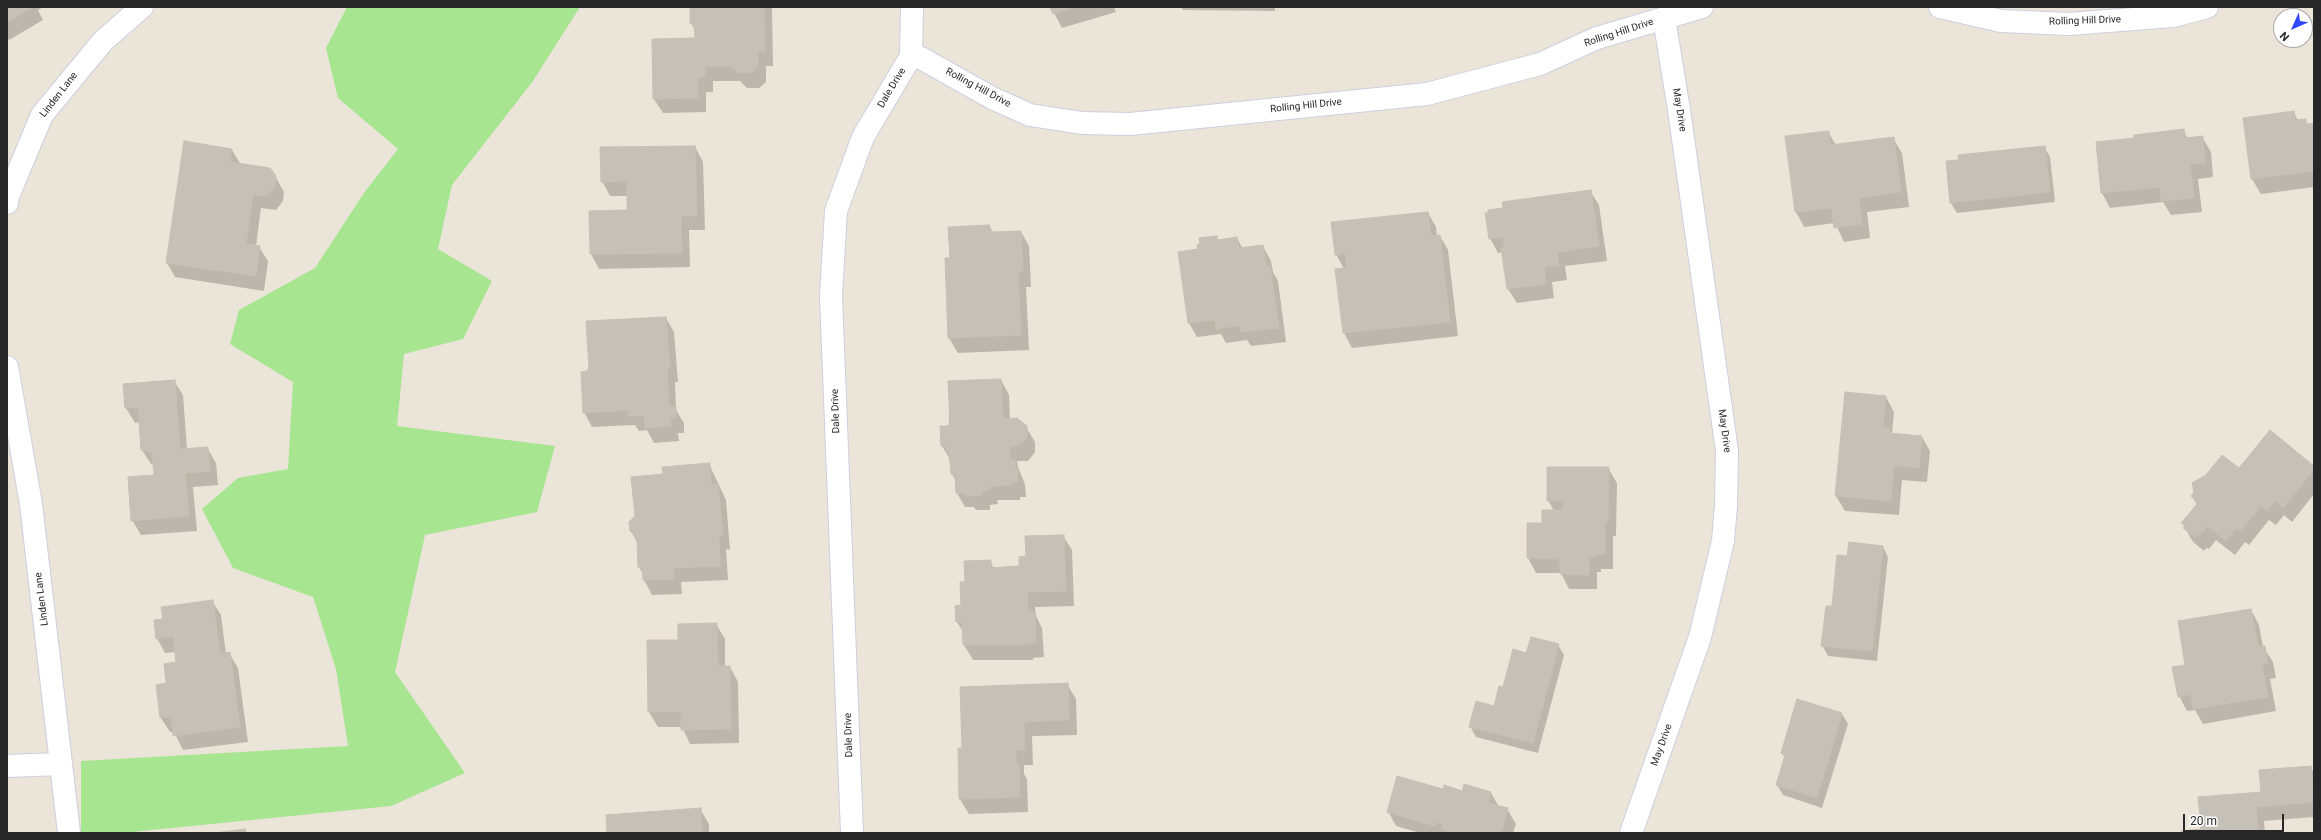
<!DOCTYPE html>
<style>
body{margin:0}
#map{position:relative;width:2321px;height:840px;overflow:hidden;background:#ebe4d8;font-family:Roboto,sans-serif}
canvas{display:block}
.frame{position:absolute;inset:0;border:8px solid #272727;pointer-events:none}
.north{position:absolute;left:2273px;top:8px;width:40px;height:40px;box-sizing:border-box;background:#fff;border:1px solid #a9a9a9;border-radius:50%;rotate:225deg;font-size:11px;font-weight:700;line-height:16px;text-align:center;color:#272727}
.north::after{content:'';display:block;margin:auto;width:14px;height:18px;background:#3048ff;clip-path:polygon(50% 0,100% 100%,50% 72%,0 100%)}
.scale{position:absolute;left:2183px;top:814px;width:101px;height:18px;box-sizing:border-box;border:2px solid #272727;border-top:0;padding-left:5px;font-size:12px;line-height:14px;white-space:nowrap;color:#272727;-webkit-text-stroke:3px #fff;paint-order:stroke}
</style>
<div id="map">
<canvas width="2321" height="840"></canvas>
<div class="frame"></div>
<div class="north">N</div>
<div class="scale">20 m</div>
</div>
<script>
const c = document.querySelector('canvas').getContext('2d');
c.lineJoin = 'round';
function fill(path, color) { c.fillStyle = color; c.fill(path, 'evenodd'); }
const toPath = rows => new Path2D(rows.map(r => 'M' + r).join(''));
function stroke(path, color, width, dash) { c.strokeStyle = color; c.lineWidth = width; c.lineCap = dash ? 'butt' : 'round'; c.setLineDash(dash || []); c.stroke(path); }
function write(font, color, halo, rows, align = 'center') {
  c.font = font + ' Roboto,sans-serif'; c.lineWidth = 3; c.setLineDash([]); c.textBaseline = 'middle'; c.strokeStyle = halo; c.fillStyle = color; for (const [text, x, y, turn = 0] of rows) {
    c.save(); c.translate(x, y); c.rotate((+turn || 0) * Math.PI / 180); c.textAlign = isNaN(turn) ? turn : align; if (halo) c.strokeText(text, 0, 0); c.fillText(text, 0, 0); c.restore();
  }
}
fill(toPath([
 [347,7,580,7,533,81,452,185,438,249,492,281,463,339,404,354,397,426,555,446,537,512,425,535,395,672,465,773,391,806,122,833,81,833,81,761,348,746,336,669,313,597,233,568,202,509,238,478,288,469,293,382,230,344,239,310,315,268,364,193,398,149,338,98,326,48]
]), '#a7e591');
fill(toPath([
 [7,7,43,7,38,10,43,20,9,40,7,37],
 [691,7,772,7,773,66,766,66,766,82,759,88,747,88,740,81,713,81,713,92,706,92,706,112,663,113,654,99,696,39,696,31,691,23],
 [1051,7,1114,7,1116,12,1062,28],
 [1181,7,1275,7,1275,11,1183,10],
 [2294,112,2298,121,2305,120,2308,125,2314,124,2314,187,2261,194,2252,179,2244,119],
 [2183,130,2188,139,2202,137,2211,152,2213,177,2198,179,2202,212,2171,215,2163,202,2110,208,2102,193,2097,143,2135,139],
 [1828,132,1836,145,1893,138,1902,153,1909,207,1867,212,1870,238,1844,242,1835,223,1804,227,1796,212,1786,137],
 [695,147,703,162,705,230,689,230,690,267,599,269,591,254,628,211,628,196,610,196,602,181],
 [2044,147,2050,157,2055,202,1957,213,1951,203,1960,161],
 [232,150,241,165,275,176,284,192,283,201,276,210,261,208,256,246,259,247,268,261,264,291,175,277,167,263],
 [1590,191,1599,205,1607,261,1565,266,1567,280,1552,282,1554,298,1517,303,1508,289,1503,252,1498,253,1490,238,1505,208],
 [1428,213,1436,227,1437,236,1440,236,1448,250,1458,336,1352,348,1344,333,1337,270,1344,269,1336,254],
 [1021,232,1029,246,1031,287,1026,287,1029,350,958,353,949,338,951,259,992,233],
 [1216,237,1218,241,1237,238,1243,249,1263,246,1271,261,1273,272,1278,281,1286,342,1251,346,1247,340,1226,343,1221,334,1197,337,1189,323,1199,250],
 [666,318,674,332,678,382,675,382,676,410,684,423,684,433,678,433,679,441,654,443,647,430,639,431,635,425,592,427,584,412,588,372],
 [1001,380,1009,395,1010,420,1026,427,1035,442,1035,452,1028,461,1017,461,1018,467,1025,484,1026,497,1020,497,1020,500,997,500,998,504,990,505,990,510,976,510,974,507,965,507,957,493,956,481,952,474,951,461,942,446,949,427,949,382],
 [174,381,183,395,187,449,207,448,216,463,218,485,193,487,197,531,141,535,132,520,155,476,154,465,151,464,142,450,140,422,135,423,126,408,124,384],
 [1886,397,1894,412,1892,434,1922,437,1930,451,1927,482,1902,480,1899,515,1845,511,1836,496],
 [709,464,726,500,730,550,726,549,728,580,681,582,682,594,652,595,644,580,643,574,639,567,638,544,631,531,636,516,664,475],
 [2314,467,2314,494,2292,522,2284,515,2276,525,2269,520,2249,545,2245,542,2235,555,2216,540,2209,549,2206,548,2204,551,2193,542,2182,523,2197,505,2192,496,2239,470],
 [1608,468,1617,483,1616,536,1613,536,1613,569,1601,569,1601,572,1597,572,1597,589,1569,589,1561,573,1536,573,1528,558,1528,524,1543,524,1554,511,1548,500],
 [1063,536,1072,550,1074,606,1035,607,1036,616,1042,628,1044,657,1033,658,1033,660,973,660,964,645,964,633,957,622,956,607,962,606,966,583,990,561,994,569,1020,567,1027,557],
 [1883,547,1888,557,1877,661,1828,656,1822,645,1848,557],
 [212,601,221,615,226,654,229,653,238,668,248,742,183,750,174,732,170,732,161,718,167,684,177,663,176,652,165,653,157,638,164,620],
 [2251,610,2259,625,2263,647,2273,662,2276,678,2270,679,2276,711,2203,724,2195,710,2187,711,2179,696,2186,666],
 [716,624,725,639,725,667,730,667,738,682,739,743,690,744,682,727,658,727,649,712,648,641,679,641],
 [1558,645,1564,655,1538,753,1476,737,1470,726,1495,707,1504,688,1527,654],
 [1067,684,1076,699,1077,735,1032,736,1033,765,1024,765,1024,774,1027,779,1028,812,969,814,960,799,959,749,963,749],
 [1842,714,1848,724,1822,808,1783,795,1777,785,1785,758,1782,753],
 [2310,767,2314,773,2314,817,2264,821,2265,833,2182,833,2202,830,2262,793],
 [1462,792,1491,793,1499,807,1507,809,1516,824,1513,833,1420,833,1396,826,1388,811],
 [700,809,709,824,709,833,608,833]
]), '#0003');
const building = toPath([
 [7,7,32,7,7,22,7,7],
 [690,7,764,7,765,52,758,52,758,67,751,73,738,73,731,66,705,67,705,77,698,77,698,98,653,99,652,39,695,38,694,24,690,23,690,7],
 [1050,7,1075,7,1053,14,1050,7],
 [2294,111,2295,120,2306,119,2306,124,2314,123,2314,171,2251,179,2243,118,2294,111],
 [2184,129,2185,138,2203,136,2205,163,2190,164,2194,198,2161,201,2160,187,2101,193,2096,142,2134,138,2134,135,2184,129],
 [1829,131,1830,145,1894,137,1901,192,1859,198,1862,224,1834,228,1832,208,1795,212,1785,136,1829,131],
 [184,141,232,149,230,162,270,168,276,176,275,186,267,196,253,194,246,244,260,246,256,276,166,263,184,141],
 [695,146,697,216,681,216,682,253,590,254,589,211,627,210,627,181,601,182,600,147,695,146],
 [2045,146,2050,192,1950,203,1946,161,1959,160,1958,155,2045,146],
 [1591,190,1599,246,1557,252,1559,266,1544,267,1546,284,1507,289,1501,248,1504,248,1503,237,1489,239,1485,213,1488,213,1488,210,1503,208,1502,202,1591,190],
 [1428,212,1431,236,1440,235,1450,322,1343,333,1335,269,1347,268,1345,254,1335,255,1331,222,1428,212],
 [989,225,992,232,1021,231,1023,272,1018,272,1021,335,948,338,945,258,950,258,948,227,989,225],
 [1217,236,1217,240,1237,237,1239,248,1263,245,1266,266,1270,266,1279,328,1241,332,1240,325,1216,329,1215,320,1188,323,1178,252,1198,249,1197,245,1200,244,1199,238,1217,236],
 [666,317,670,368,667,368,669,407,676,407,676,418,670,419,671,426,645,428,644,416,629,416,629,410,583,413,581,372,587,371,589,368,586,321,666,317],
 [1001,379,1003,419,1017,418,1027,426,1027,437,1019,446,1010,446,1010,460,1015,460,1015,468,1017,468,1018,482,1012,482,1012,485,990,486,990,490,982,490,982,495,966,496,966,493,956,493,955,474,951,474,949,451,946,451,946,446,941,446,940,426,948,426,950,423,948,381,1001,379],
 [175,380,180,449,208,447,210,471,185,473,189,516,131,521,128,477,154,475,152,452,141,450,138,407,125,408,123,384,175,380],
 [1845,392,1886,396,1883,428,1890,428,1889,433,1922,436,1919,468,1894,465,1891,501,1835,496,1845,392],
 [2270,430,2314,466,2314,469,2283,508,2275,501,2267,511,2261,506,2240,531,2236,528,2226,541,2207,526,2200,535,2198,534,2195,537,2183,528,2186,525,2181,523,2198,503,2191,496,2194,492,2192,483,2206,475,2222,455,2239,468,2270,430],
 [710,463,711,485,718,484,723,536,719,535,720,566,673,568,674,579,643,580,642,567,638,567,637,538,630,531,629,522,635,516,631,477,663,474,662,467,710,463],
 [1547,467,1609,467,1608,521,1605,521,1605,554,1593,555,1594,557,1589,558,1589,575,1560,574,1560,559,1527,558,1527,523,1542,523,1542,510,1563,510,1563,501,1547,501,1547,467],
 [1064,535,1066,591,1027,592,1028,612,1035,612,1036,643,1025,643,1025,645,963,645,962,622,956,622,955,606,961,605,960,582,965,582,964,561,991,560,991,568,1019,566,1019,557,1026,556,1025,536,1064,535],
 [1849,542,1883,546,1872,651,1821,646,1826,606,1832,606,1837,555,1847,556,1849,542],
 [213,600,220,654,230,652,240,727,173,736,171,716,160,718,156,685,166,683,164,664,176,662,173,636,156,639,154,620,163,619,161,607,213,600],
 [2251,609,2258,647,2265,646,2268,663,2262,664,2268,697,2193,709,2191,694,2178,697,2172,667,2185,665,2178,621,2251,609],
 [717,623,718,666,730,666,731,729,681,730,681,712,648,712,647,640,678,640,678,624,717,623],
 [1531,637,1559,644,1533,743,1469,727,1476,701,1494,706,1499,686,1503,687,1513,649,1526,653,1531,637],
 [1068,683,1069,720,1024,722,1025,750,1016,750,1016,763,1019,763,1020,797,959,799,958,748,962,748,960,687,1068,683],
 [1797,699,1842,713,1817,798,1776,785,1785,755,1781,753,1797,699],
 [2311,766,2314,802,2256,807,2258,833,2181,833,2181,831,2201,829,2198,797,2261,792,2259,770,2311,766],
 [1397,776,1443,789,1444,785,1462,791,1464,784,1491,792,1488,803,1508,808,1501,833,1447,833,1447,831,1441,829,1443,824,1436,822,1435,826,1387,812,1397,776],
 [701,808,702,833,607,833,606,815,701,808],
 [245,829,246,833,215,833,245,829]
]);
fill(building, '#c6c1b8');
stroke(building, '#c6c0b2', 1);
const minor = toPath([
 [1940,7,2001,21,2069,24,2173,16,2207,7],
 [911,56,921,58,992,98,1030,115,1082,123,1130,124,1427,94,1540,64,1597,38,1702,7],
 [7,203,8,196,42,115,103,41,142,7],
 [7,367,31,504,69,833],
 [7,766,61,764],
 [852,833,831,296,836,211,863,137,911,56,912,7],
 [1631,833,1700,637,1723,541,1726,506,1727,451,1679,110,1664,18]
]);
stroke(minor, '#cdcfe1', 24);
stroke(minor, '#fff', 22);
write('10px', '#272727', '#fff', [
 ["Rolling Hill Drive",2085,21,-2],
 ["Rolling Hill Drive",1619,33,-18],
 ["Dale Drive",892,88,-59],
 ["Rolling Hill Drive",978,88,28],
 ["Linden Lane",59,95,-52],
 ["Rolling Hill Drive",1306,106,-6],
 ["May Drive",1679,110,81],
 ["Dale Drive",836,411,-92],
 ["May Drive",1724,431,82],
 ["Linden Lane",42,599,-97],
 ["Dale Drive",849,735,-92],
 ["May Drive",1662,745,-70]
]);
</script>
